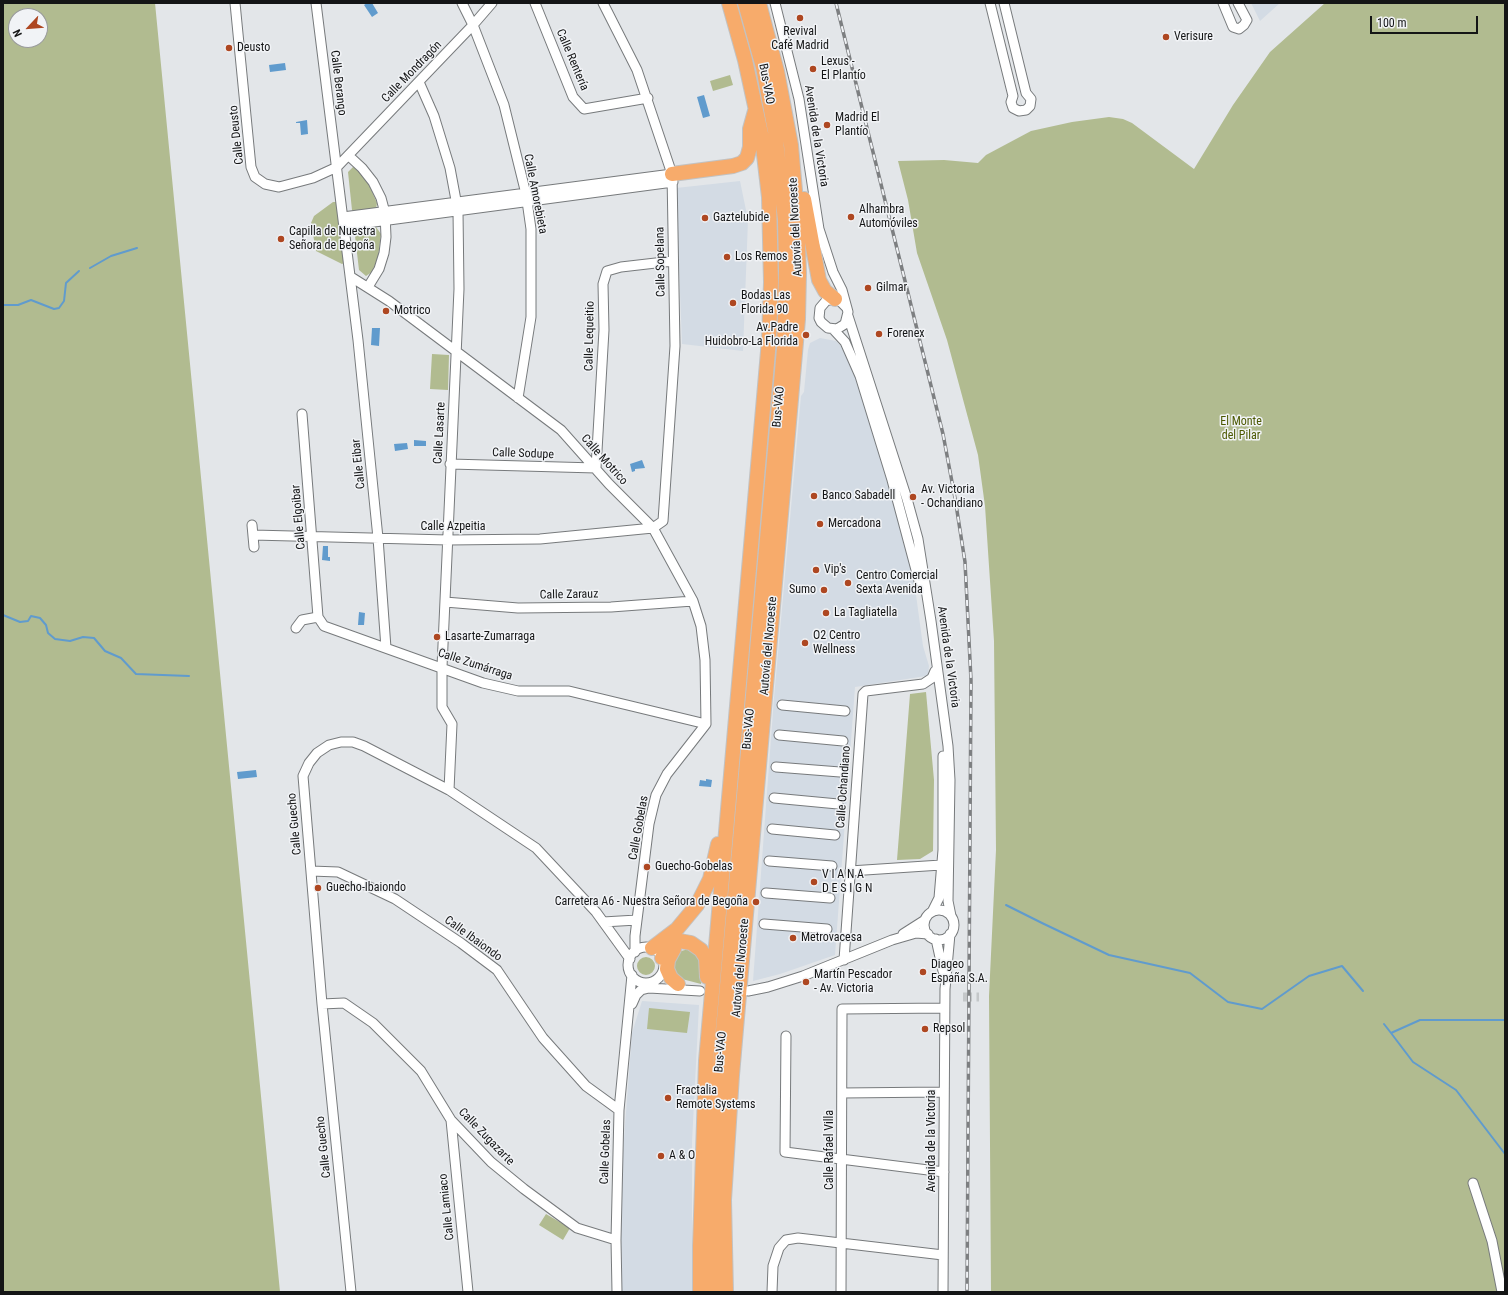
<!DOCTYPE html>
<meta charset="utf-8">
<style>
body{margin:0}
#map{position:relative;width:1508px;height:1295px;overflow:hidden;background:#e3e6e9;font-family:"Roboto Condensed",sans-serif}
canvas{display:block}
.frame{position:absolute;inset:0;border:4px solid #141516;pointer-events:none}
.north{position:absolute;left:8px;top:8px;width:40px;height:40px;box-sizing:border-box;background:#f1f3f6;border:1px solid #999a9c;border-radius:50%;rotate:244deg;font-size:11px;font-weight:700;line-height:16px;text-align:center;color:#141516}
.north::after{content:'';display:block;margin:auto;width:14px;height:18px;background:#ae4721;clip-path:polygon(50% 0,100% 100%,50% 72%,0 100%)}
.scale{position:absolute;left:1370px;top:16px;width:108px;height:18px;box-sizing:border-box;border:2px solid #141516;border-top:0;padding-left:5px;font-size:12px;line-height:14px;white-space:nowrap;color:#141516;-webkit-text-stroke:3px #f1f3f6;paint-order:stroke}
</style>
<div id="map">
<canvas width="1508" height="1295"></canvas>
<div class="frame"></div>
<div class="north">N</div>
<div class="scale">100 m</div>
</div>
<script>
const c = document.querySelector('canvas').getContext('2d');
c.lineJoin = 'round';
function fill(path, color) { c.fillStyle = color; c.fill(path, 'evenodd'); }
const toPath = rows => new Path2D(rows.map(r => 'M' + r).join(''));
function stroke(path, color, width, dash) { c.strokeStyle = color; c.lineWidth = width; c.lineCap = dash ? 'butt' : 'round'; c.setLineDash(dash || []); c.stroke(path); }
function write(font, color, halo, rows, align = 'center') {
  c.font = font + ' "Roboto Condensed",sans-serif'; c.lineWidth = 3; c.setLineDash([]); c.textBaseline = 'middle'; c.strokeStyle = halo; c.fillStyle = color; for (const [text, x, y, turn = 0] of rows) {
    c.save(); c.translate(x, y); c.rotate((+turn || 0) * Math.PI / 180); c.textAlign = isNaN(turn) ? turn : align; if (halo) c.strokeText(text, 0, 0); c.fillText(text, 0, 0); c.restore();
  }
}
fill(toPath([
 [1251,3,1280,3,1260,21],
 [740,181,748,220,743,351,682,344,676,188],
 [820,338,836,341,840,345,849,361,859,388,905,541,916,595,923,646,929,666,928,674,926,676,855,687,835,955,780,974,753,981,774,698,801,396,804,392,808,350,810,343],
 [642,1001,699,1005,692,1142,692,1292,622,1292,620,1192,632,1033]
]), '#d3dbe4');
fill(toPath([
 [3,3,155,3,280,1292,3,1292],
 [16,16,40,16,40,40,16,40],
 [1325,3,1505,3,1505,1292,991,1292,989,996,996,850,994,641,985,506,978,455,947,340,917,253,908,200,898,161,944,160,978,163,986,155,1031,131,1072,122,1109,117,1123,119,1132,123,1194,169,1233,105,1270,52],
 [730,75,733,85,713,91,710,81],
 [353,167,357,168,369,185,377,203,376,209,354,213,352,210,348,172],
 [333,202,336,202,344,263,342,264,316,251,311,223,314,216],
 [376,227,381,234,378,258,372,272,366,276,359,270,355,236,361,229],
 [432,354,449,355,448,390,430,389],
 [926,692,934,780,933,851,920,859,897,860,910,694],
 [685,950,690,950,699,955,703,969,701,984,682,979,674,973,674,958,681,951],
 '637 966a9 9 0 1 1 18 0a9 9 0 1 1-18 0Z',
 [649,1008,690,1012,687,1033,647,1029],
 [546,1214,570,1228,563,1240,539,1225]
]), '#b1bb90');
fill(toPath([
 [367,3,372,3,378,13,372,17,364,5],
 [285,63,286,70,270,72,269,65],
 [704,95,710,116,703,118,697,97],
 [307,120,308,134,301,135,300,123,296,123,296,122],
 [372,328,380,328,379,346,371,345],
 [414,440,426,441,426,446,414,446],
 [407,443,408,449,395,451,394,444],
 [642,460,645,468,635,469,635,471,632,472,630,464],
 [323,546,328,546,328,557,330,557,330,561,322,560],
 [359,612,365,613,364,625,358,625],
 [256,770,257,777,238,779,237,772],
 [706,779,712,780,711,787,699,786,700,780,706,781]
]), '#609bcd');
stroke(toPath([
 [90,268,111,256,137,248],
 [3,305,18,305,31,300,54,309,59,308,64,301,66,283,79,271],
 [3,615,20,622,28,621,31,616,40,618,46,625,48,633,55,639,70,641,83,637,94,638,105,651,121,658,136,674,189,676],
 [1006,905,1042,923,1109,955,1190,973,1228,1002,1262,1009,1309,976,1342,966,1363,991],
 [1384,1024,1391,1033,1420,1020,1505,1020],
 [1391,1033,1413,1062,1456,1090,1505,1154]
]), '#609bcd', 2);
stroke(toPath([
 [963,997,979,997]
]), '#c4c7c9', 9, [9, 4.5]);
const minor = toPath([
 [235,3,251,167,255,177,265,184,279,187,313,178,337,167,473,25,492,3],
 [316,3,358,340,378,538,386,648],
 [462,3,473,25,504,105,526,194,531,229,531,317,518,398],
 [535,3,573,97,584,109,648,98],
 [775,3,799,99,819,229,833,272,842,290,848,312,845,324,837,329,828,328,821,322,819,318,820,308,826,301,833,299,839,300,847,308],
 [990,3,1011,88,1013,96,1011,102,1013,108,1019,111,1026,110,1030,106,1031,99,1026,93,1004,3],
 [1223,3,1233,27,1239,29,1244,25,1247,20,1238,3],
 [419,82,434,116,450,168,458,211,459,289,442,667,442,707,452,724,449,790],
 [349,156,362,168,373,182,381,198,385,213,386,237,384,253,379,269,368,287],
 [343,217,672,174],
 [344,226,673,182],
 [351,277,389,301,561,430,609,484,653,528,693,601,701,626,705,660,706,724],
 [848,316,907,499,918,539,931,621,948,746,950,780,948,901,951,916],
 [833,329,845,342,860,376,892,480,919,581],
 [302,414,318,617,324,626,483,683,518,691,569,691,706,724],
 [450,464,596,468,604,330,603,284,607,271,621,267,673,261],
 [252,525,254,547],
 [253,535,448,540,540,539,653,528,663,521,675,346,672,174,637,70,603,3],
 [445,602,518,608,611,607,693,601],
 [296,628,302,620,318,617],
 [782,705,845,711],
 [779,735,843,741],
 [776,767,840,772],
 [774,798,838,804],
 [772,829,835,835],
 [769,861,832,866],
 [311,871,338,872,395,899,461,943,497,970,543,1038,586,1086,619,1110],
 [850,871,941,865],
 [766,893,830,898],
 '924 925a15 15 0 1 1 30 0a15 15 0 1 1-30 0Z',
 [932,912,939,898,943,850,943,756],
 [603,922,637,920],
 [764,924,827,929],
 [903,934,925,920],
 [936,939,943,971],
 '628 965a18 18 0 1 1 36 0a18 18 0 1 1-36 0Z',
 [635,952,635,936,649,824,656,795,667,774,706,724],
 [844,960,863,694,866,691,923,684,932,678,935,671],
 [748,991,768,987,803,976,892,940,916,933,928,934],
 [322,1004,344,1003,373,1023,421,1071,451,1120,491,1162,524,1189,577,1228,616,1240],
 [632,1004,636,995,641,990,649,988,700,991],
 [786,1036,785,1152,944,1172],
 [842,1093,943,1092],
 [451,1120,468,1292],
 [1473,1183,1492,1241,1502,1292],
 [351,1292,322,1004,303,776,309,763,317,753,329,745,341,742,353,742,364,746,449,790,536,848,596,912,630,959],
 [617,1292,616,1240,619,1110,632,975],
 [772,1292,773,1266,779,1248,786,1240,798,1238,943,1255],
 [841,1292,842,1009,944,1008],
 [943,1292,945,989,950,934]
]);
const highway = toPath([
 [672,174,733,166,742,163,747,158,750,147,750,129,755,111],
 [804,199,819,280,825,291,835,299],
 [652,948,677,929,697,905,710,879,718,844],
 [674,949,668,960,667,969,671,978,678,984],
 [662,958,667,949,673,944,680,941,691,943,701,950,706,958,707,977],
 [700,1292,700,1246,706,1061,769,340,771,282,769,197,762,138,745,60,729,3],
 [712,1292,713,1198,719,1075,784,349,786,271,785,220,775,131,763,67,745,3],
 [726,1292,724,1200,732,1075,798,319,799,273,797,213,791,145,777,71,759,3]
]);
stroke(minor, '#777a7c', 11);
stroke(highway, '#c2c2c2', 16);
stroke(minor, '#fff', 9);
stroke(highway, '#f7ab6b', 14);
const rail = toPath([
 [836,3,943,434,955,498,965,562,971,680,967,1292]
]);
stroke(rail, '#7d7f81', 3.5);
stroke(rail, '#f1f3f6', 2, [6]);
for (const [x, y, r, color] of [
 [800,18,4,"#ae4721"],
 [1166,37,4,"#ae4721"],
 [229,48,4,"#ae4721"],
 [813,69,4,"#ae4721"],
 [827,125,4,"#ae4721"],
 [851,217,4,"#ae4721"],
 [705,218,4,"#ae4721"],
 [281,239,4,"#ae4721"],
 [727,257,4,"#ae4721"],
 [868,288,4,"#ae4721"],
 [733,303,4,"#ae4721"],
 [386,311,4,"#ae4721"],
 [879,334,4,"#ae4721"],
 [806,335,4,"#ae4721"],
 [814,496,4,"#ae4721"],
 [913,497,4,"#ae4721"],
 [820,524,4,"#ae4721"],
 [816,570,4,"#ae4721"],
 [848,583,4,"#ae4721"],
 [824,590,4,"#ae4721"],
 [826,613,4,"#ae4721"],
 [437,637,4,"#ae4721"],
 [805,643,4,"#ae4721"],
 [647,867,4,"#ae4721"],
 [814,882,4,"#ae4721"],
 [318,888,4,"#ae4721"],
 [756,902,4,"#ae4721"],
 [793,938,4,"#ae4721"],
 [923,972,4,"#ae4721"],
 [806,982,4,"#ae4721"],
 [925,1029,4,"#ae4721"],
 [668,1098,4,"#ae4721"],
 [661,1156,4,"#ae4721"]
]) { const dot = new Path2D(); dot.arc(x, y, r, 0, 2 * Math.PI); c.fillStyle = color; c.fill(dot); stroke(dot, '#f1f3f6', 1.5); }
write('12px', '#141516', '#f1f3f6', [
 ["Revival",800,32,"center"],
 ["Café Madrid",800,46,"center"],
 ["Verisure",1174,37],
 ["Deusto",237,48],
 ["Lexus -",821,62],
 ["El Plantío",821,76],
 ["Madrid El",835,118],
 ["Plantío",835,132],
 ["Alhambra",859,210],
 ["Automóviles",859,224],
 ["Gaztelubide",713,218],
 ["Capilla de Nuestra",289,232],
 ["Señora de Begoña",289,246],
 ["Los Remos",735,257],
 ["Gilmar",876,288],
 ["Bodas Las",741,296],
 ["Florida 90",741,310],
 ["Motrico",394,311],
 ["Av.Padre",798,328,"right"],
 ["Huidobro-La Florida",798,342,"right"],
 ["Forenex",887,334],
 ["Av. Victoria",921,490],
 ["- Ochandiano",921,504],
 ["Banco Sabadell",822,496],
 ["Mercadona",828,524],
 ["Vip's",824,570],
 ["Centro Comercial",856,576],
 ["Sexta Avenida",856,590],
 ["Sumo",816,590,"right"],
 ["La Tagliatella",834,613],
 ["O2 Centro",813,636],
 ["Wellness",813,650],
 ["Lasarte-Zumarraga",445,637],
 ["Guecho-Gobelas",655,867],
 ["V I A N A",822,875],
 ["D E S I G N",822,889],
 ["Guecho-Ibaiondo",326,888],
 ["Carretera A6 - Nuestra Señora de Begoña",748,902,"right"],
 ["Metrovacesa",801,938],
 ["Diageo",931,965],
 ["España S.A.",931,979],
 ["Martín Pescador",814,975],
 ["- Av. Victoria",814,989],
 ["Repsol",933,1029],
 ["Fractalia",676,1091],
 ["Remote Systems",676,1105],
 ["A & O",669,1156]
], 'left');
write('12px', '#141516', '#f1f3f6', [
 ["Calle Rentería",572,60,67],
 ["Calle Mondragón",412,72,-46],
 ["Calle Berango",338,83,83],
 ["Bus-VAO",766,84,79],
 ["Calle Deusto",237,135,-96],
 ["Avenida de la Victoria",816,136,81],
 ["Calle Amorebieta",535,194,79],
 ["Autovía del Noroeste",796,227,-93],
 ["Calle Sopelana",661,262,-91],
 ["Calle Lequeitio",590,336,-89],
 ["Bus-VAO",779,407,-85],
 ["Calle Lasarte",440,433,-87],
 ["Calle Sodupe",523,454,2],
 ["Calle Motrico",604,460,48],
 ["Calle Eibar",359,464,-96],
 ["Calle Elgoibar",299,517,-95],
 ["Calle Azpeitia",453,527],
 ["Calle Zarauz",569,595,-1],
 ["Autovía del Noroeste",769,646,-85],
 ["Avenida de la Victoria",948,657,82],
 ["Calle Zumárraga",475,665,18],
 ["Bus-VAO",749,729,-85],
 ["Calle Ochandiano",844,787,-86],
 ["Calle Guecho",295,824,-95],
 ["Calle Gobelas",639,828,-80],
 ["Calle Ibaiondo",473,939,36],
 ["Autovía del Noroeste",741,968,-85],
 ["Bus-VAO",721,1052,-85],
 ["Calle Zugazarte",486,1137,46],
 ["Avenida de la Victoria",932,1141,-90],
 ["Calle Guecho",324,1147,-96],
 ["Calle Rafael Villa",830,1150,-90],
 ["Calle Gobelas",606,1152,-88],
 ["Calle Lamiaco",447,1207,-96]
]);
write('12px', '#4b5800', '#f1f3f6', [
 ["El Monte",1241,422],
 ["del Pilar",1241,436]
]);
</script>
